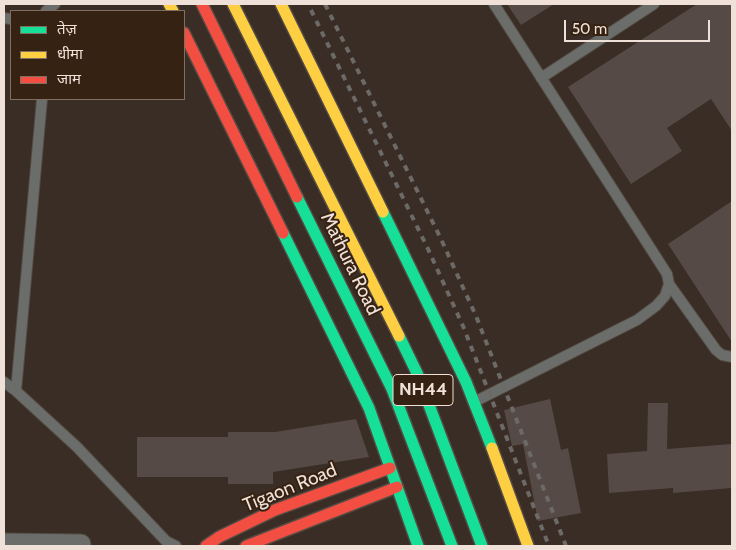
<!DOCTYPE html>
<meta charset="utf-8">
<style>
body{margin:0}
#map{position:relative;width:736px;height:550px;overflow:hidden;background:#392d25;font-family:Cabin,"Noto Sans Devanagari",sans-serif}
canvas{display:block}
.frame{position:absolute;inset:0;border:5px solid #efe1d7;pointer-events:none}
.legend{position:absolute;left:10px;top:10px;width:175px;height:90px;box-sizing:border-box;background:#362213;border:1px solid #806e61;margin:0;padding:6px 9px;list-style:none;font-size:15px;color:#efe1d7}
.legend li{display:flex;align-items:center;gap:10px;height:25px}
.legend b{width:25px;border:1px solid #806e61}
.scale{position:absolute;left:564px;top:20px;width:146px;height:22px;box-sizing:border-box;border:2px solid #efe1d7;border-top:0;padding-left:6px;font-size:15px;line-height:18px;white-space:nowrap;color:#efe1d7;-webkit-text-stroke:4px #362213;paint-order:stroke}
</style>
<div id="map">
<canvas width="736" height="550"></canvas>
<div class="frame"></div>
<ul class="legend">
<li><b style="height:6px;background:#16e098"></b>तेज़</li>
<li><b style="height:6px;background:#ffcf43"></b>धीमा</li>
<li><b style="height:6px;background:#f24e42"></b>जाम</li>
</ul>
<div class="scale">50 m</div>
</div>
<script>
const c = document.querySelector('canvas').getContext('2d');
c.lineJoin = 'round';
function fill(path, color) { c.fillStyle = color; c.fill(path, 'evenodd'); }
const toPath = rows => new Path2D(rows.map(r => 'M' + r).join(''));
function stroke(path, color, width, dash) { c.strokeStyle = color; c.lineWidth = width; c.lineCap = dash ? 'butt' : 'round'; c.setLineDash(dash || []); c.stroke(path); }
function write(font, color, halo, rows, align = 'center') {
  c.font = font + ' Cabin,sans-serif'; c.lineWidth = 4; c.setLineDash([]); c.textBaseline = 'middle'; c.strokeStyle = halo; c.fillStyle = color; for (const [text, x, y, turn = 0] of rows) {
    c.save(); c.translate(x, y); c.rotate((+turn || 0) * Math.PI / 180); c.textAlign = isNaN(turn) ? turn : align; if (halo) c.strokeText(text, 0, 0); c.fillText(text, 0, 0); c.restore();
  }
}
fill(toPath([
 [507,4,554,4,521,25],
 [697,4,732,4,732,131,711,99,667,128,682,151,631,184,568,87],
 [732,201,732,342,668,244],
 [550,399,561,450,568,448,581,513,538,521,523,444,512,446,504,410],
 [648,403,668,403,667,449,732,444,732,488,673,493,673,488,609,493,607,454,647,451],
 [356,419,369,457,273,472,273,484,228,484,228,477,137,477,137,437,228,437,228,432,275,432]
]), '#554a45');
const lane = toPath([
 [494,4,667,274,669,284,716,350,722,355,732,357],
 [46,11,55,4],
 [4,18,11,19],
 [541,78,654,4],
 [4,382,16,391,77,447,166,541,176,546],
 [16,391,42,99],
 [474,402,637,320,656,306,665,296,669,284]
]);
const street = toPath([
 [4,543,81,544]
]);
const fast = toPath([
 [297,197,392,389,452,546],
 [383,212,466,382,492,448],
 [283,233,369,408,418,546],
 [399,336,417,373,482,546]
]);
const slow = toPath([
 [169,4,173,11],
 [233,4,399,336],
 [281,4,383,212],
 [492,448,528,546]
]);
const jam = toPath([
 [202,4,297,197],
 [184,33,283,233],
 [206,546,219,537,275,510,390,468],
 [246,546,397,487]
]);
stroke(lane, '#544b43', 12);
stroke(street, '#544b43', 21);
stroke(fast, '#544b43', 14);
stroke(slow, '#544b43', 14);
stroke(jam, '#544b43', 14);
stroke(lane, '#6b6d6b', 10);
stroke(street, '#6b6d6b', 19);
stroke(fast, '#16e098', 11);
stroke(slow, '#ffcf43', 11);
stroke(jam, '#f24e42', 11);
stroke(toPath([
 [325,4,441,239,476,316,566,546],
 [311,10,428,249,463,326,549,546]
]), '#6c6966', 4, [6, 6]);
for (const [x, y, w] of [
 [423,390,60]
]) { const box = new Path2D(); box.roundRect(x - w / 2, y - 15.5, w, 31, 4); c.fillStyle = '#362213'; c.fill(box); stroke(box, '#efe1d7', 1); }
write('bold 18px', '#efe1d7', null, [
 ["NH44",423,390]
]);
write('19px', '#efe1d7', '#362213', [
 ["Mathura Road",350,264,64],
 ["Tigaon Road",290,488,-22]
]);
</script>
